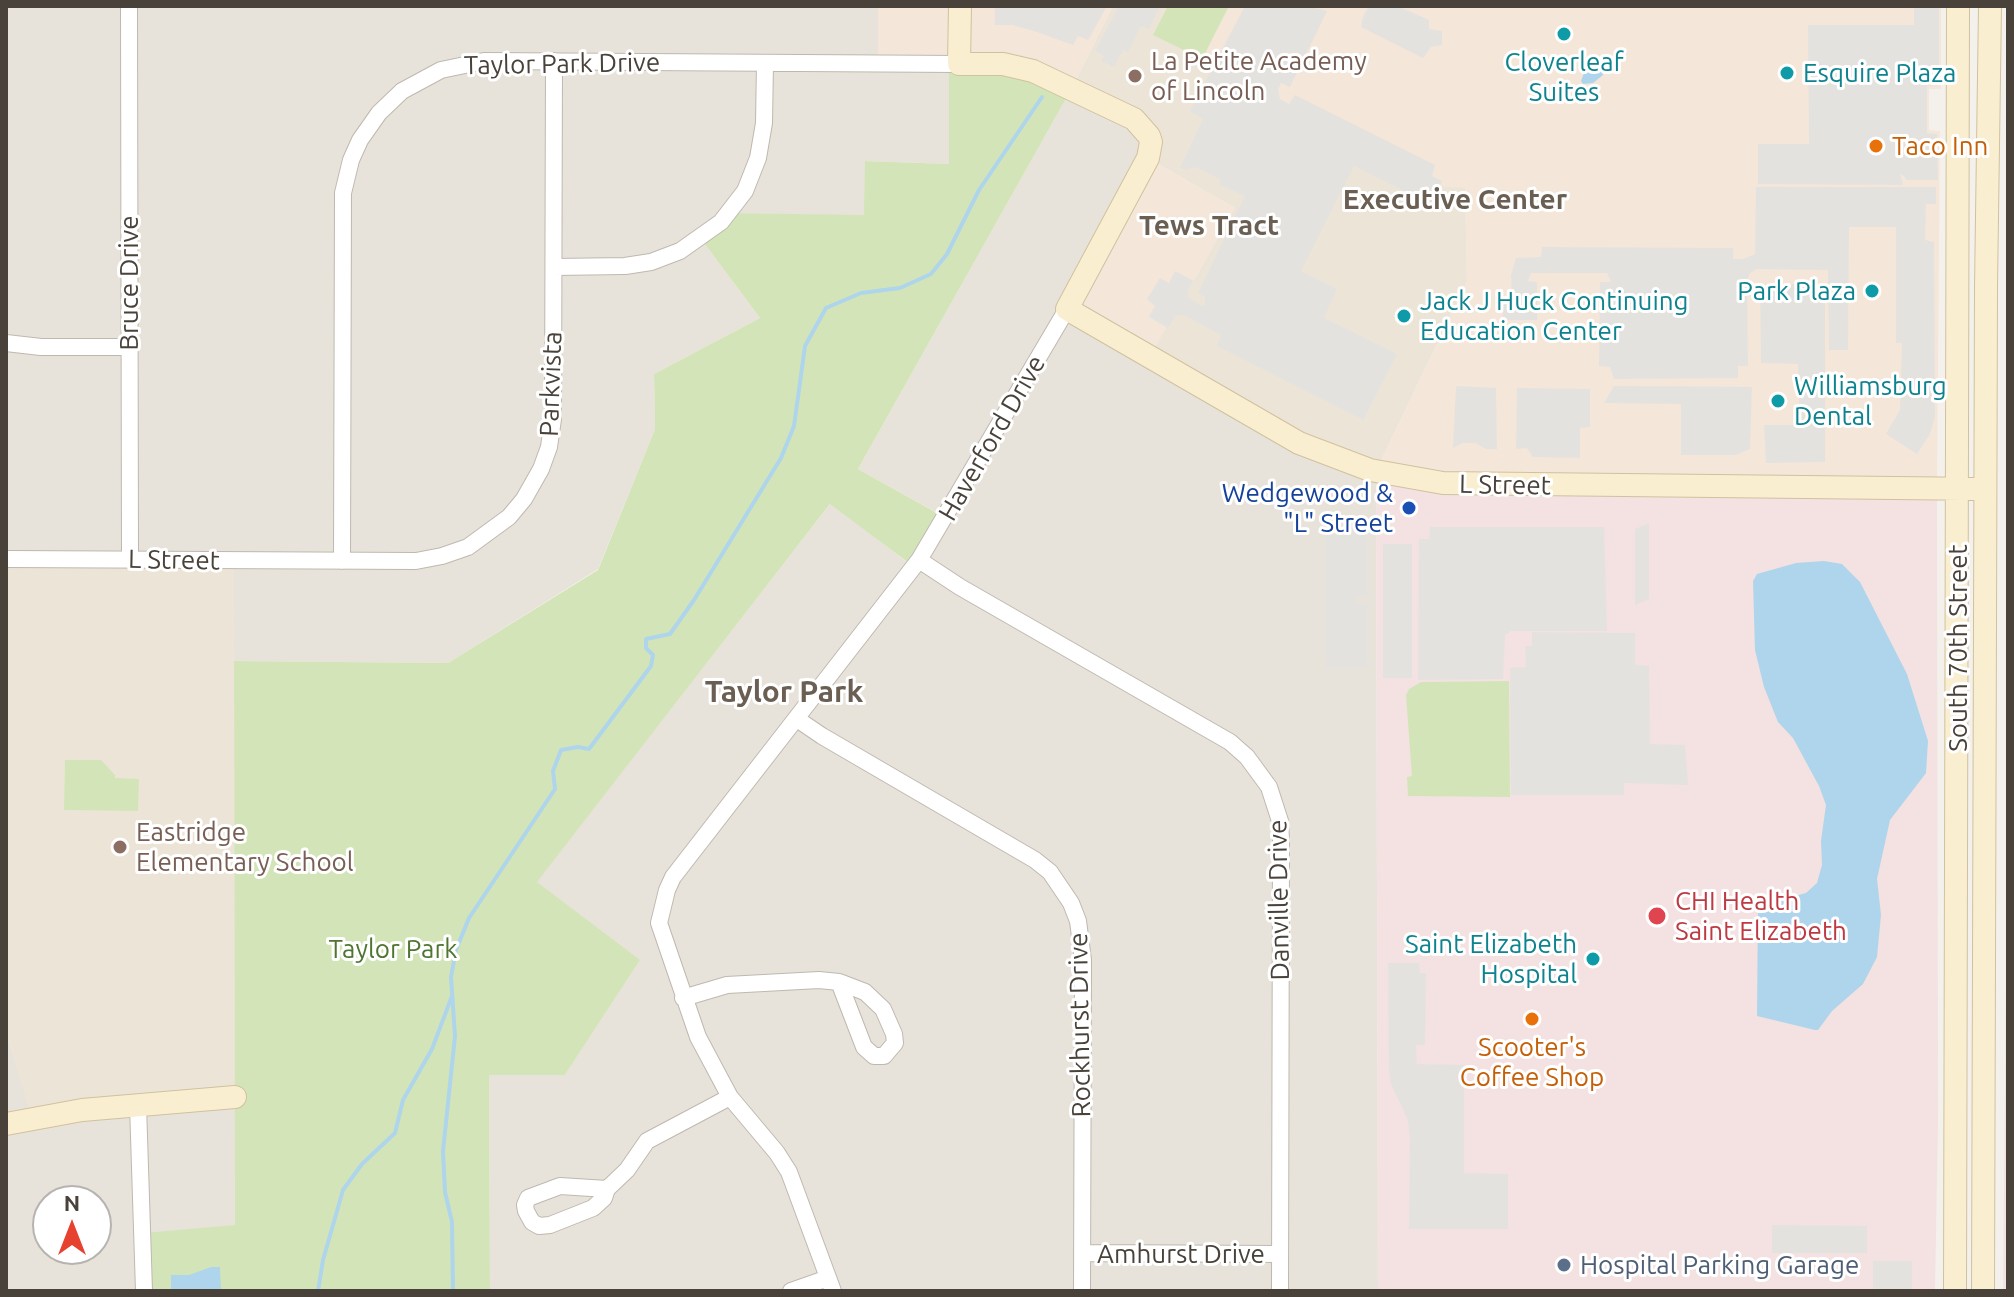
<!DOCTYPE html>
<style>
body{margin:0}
#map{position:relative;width:2014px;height:1297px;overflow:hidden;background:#f4f1ec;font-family:Ubuntu,sans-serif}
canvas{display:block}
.frame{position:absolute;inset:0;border:8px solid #48423a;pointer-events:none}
.north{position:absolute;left:32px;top:1185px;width:80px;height:80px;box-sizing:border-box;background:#fff;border:2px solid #b6b3b0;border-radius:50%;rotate:0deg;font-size:22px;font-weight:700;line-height:32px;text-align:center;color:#48423a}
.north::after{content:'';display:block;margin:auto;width:28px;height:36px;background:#e74230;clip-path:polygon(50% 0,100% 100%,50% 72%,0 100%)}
</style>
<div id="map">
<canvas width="2014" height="1297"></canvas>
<div class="frame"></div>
<div class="north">N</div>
</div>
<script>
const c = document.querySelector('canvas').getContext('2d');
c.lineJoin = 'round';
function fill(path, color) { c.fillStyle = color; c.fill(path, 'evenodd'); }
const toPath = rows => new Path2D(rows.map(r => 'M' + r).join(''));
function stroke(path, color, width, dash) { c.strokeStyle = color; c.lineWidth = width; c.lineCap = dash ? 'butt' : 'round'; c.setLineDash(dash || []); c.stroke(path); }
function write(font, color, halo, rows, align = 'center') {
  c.font = font + ' Ubuntu,sans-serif'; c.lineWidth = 6; c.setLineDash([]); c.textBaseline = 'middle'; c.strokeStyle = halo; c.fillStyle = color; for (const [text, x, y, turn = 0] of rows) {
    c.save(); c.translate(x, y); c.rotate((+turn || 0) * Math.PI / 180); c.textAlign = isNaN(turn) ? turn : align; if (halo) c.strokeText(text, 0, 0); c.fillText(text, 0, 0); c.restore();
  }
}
fill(toPath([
 [6,6,878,6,878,64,949,64,949,164,865,161,865,216,729,213,701,239,760,318,654,374,655,429,598,569,448,663,234,661,234,561,6,559],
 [1072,88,1149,136,1113,227,1376,471,1378,1291,490,1291,489,1075,565,1075,639,961,536,882,831,503,913,567,945,517,858,469],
 [6,1032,33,1118,235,1097,235,1226,143,1233,144,1291,6,1291],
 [48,1201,96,1201,96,1249,48,1249]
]), '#e8e3da');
fill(toPath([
 [878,6,1113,6,1072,88,1041,74,878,64],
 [1229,6,1941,6,1941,89,1929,89,1929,130,1940,131,1937,489,1376,471,1467,281,1465,189,1436,186,1198,65],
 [1148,158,1235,208,1150,357,1067,309]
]), '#f4e7d9');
fill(toPath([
 [1113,6,1229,6,1199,65,1436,186,1465,188,1467,281,1376,471,1150,357,1235,208,1148,158,1151,142,1072,88],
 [6,559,234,561,235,1097,32,1118,6,1032]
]), '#ece5d7');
fill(toPath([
 [1376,471,1937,489,1938,1123,1935,1291,1378,1291],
 [2008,772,2008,1291,2003,1291]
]), '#f3e2e1');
fill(toPath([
 [1168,6,1229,6,1202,59,1153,35],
 [949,64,1072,88,858,469,946,518,914,567,830,504,537,882,640,960,565,1075,489,1075,490,1291,144,1291,142,1233,235,1225,234,661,448,663,598,570,655,429,654,374,760,318,701,239,729,213,864,215,865,161,949,164],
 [1509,681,1510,797,1408,796,1407,777,1412,776,1406,695,1409,689,1421,682],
 [65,760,101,760,115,775,115,778,139,779,138,811,64,810]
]), '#d3e5b8');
fill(toPath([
 [995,6,1107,6,1088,40,1078,36,1073,45,1034,31,1012,25,995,25],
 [1119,6,1160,6,1149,29,1141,26,1128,52,1123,50,1114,67,1101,61,1104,56,1095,51],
 [1245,6,1306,6,1327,11,1290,87,1281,83,1278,90,1280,99,1289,104,1295,95,1435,165,1432,176,1442,181,1432,205,1354,166,1301,271,1337,289,1324,318,1397,354,1363,420,1217,346,1221,335,1184,315,1176,315,1168,328,1149,317,1155,306,1147,299,1160,278,1169,283,1175,271,1194,281,1188,290,1188,298,1202,306,1205,305,1205,297,1198,293,1245,196,1220,185,1220,179,1195,167,1187,170,1180,168,1203,119,1190,111],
 [1369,6,1397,6,1429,20,1429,29,1442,31,1442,45,1431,47,1423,58,1361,27,1363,17],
 [1914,6,1939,6,1939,85,1927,86,1927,133,1937,134,1938,180,1906,180,1904,176,1900,174,1903,185,1758,184,1758,144,1809,144,1808,25,1914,25],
 [1756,187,1936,187,1936,204,1926,204,1925,240,1934,242,1935,416,1930,434,1917,454,1886,434,1900,410,1902,343,1896,343,1896,227,1849,227,1848,350,1829,350,1828,270,1757,269,1750,273,1747,280,1748,366,1738,366,1738,378,1614,379,1610,367,1599,366,1600,282,1611,282,1607,273,1531,273,1528,281,1537,282,1537,320,1503,320,1503,306,1512,299,1511,275,1516,258,1541,257,1542,247,1733,248,1733,259,1743,259,1755,254],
 [1760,284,1825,284,1825,462,1766,463,1764,425,1800,425,1798,364,1761,363],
 [1456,386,1496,388,1497,449,1486,449,1475,443,1463,443,1453,448],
 [1614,386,1752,387,1750,449,1736,455,1681,455,1681,404,1604,403],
 [1517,388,1590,389,1590,427,1580,428,1580,458,1533,457,1527,448,1516,449],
 [1649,523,1649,599,1635,605,1635,529],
 [1430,527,1604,527,1607,631,1511,631,1505,635,1503,679,1418,680,1419,539,1429,539],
 [1357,528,1367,528,1367,596,1358,596,1354,600,1357,603,1367,603,1367,668,1326,667,1326,534,1337,535],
 [1383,544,1412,544,1412,678,1383,678],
 [1532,632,1635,633,1635,665,1649,666,1650,744,1685,745,1688,785,1624,783,1624,795,1511,795,1510,668,1526,667,1525,646,1532,646],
 [1388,963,1419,963,1420,973,1426,973,1425,1045,1416,1045,1417,1064,1464,1065,1464,1173,1508,1174,1508,1229,1409,1229,1410,1139,1408,1120,1391,1084,1389,1069],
 [1772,1225,1867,1226,1867,1253,1772,1253],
 [1873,1261,1912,1261,1912,1291,1873,1291]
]), '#e4e2df');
fill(toPath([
 [1597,64,1603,68,1603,75,1593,83,1583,84,1581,81,1584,73,1591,65],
 [1824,561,1842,564,1860,582,1907,674,1928,741,1926,773,1890,820,1877,879,1881,915,1877,957,1863,984,1832,1011,1818,1030,1815,1030,1757,1016,1758,906,1806,893,1817,883,1822,865,1821,841,1826,805,1819,786,1793,738,1778,722,1764,687,1755,650,1753,581,1757,574,1796,563],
 [211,1267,220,1267,221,1291,171,1291,171,1275,189,1275]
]), '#aed5eb');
stroke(toPath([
 [318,1291,323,1260,343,1190,362,1164,395,1133,403,1100,432,1049,452,996],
 [453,1291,452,1222,445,1192,443,1151,455,1036,451,977,456,950,469,918,555,789,553,771,561,750,578,747,589,749,651,666,653,655,646,648,646,639,670,634,694,600,781,458,794,426,805,346,826,308,861,293,900,288,931,274,947,254,979,190,1042,97]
]), '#aed5eb', 4);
const street = toPath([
 [129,6,130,559],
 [554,267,625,266,651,262,680,251,721,222,745,191,758,158,764,123,765,63],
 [6,343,41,347,129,347],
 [6,559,416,561,442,556,468,547,509,517,524,499,541,469,549,447,553,419,554,61],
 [919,560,960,587,1230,742,1247,757,1269,787,1280,821,1281,840,1280,1291],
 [342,561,343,193,351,160,360,140,379,113,402,91,441,70,484,61,959,64],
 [797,719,822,736,1035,860,1050,872,1071,903,1078,921,1083,960,1082,1291],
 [683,998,727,985,819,980,839,982,865,992,883,1009,894,1034,895,1043,884,1056,874,1056,864,1047,839,982],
 [138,1105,144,1291],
 [607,1189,560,1186,528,1198,525,1205,526,1211,532,1222,539,1226,550,1225,593,1208,604,1198,607,1189,627,1170,647,1141,730,1097],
 [1082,1253,1280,1254],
 [791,1291,828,1278],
 [833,1291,789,1172,777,1153,730,1097,698,1037,659,923,667,890,673,877,919,560,1067,309]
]);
const secondary = toPath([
 [960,6,959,64,1003,64,1033,71,1134,119,1149,136,1151,142,1148,158,1067,309,1299,443,1370,470,1443,483,1985,489],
 [6,1124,82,1110,235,1097],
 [1955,1291,1958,6],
 [1983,1291,1986,287,1990,6]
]);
stroke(street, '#bfb8af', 18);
stroke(secondary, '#d0c19f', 24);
stroke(street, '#fff', 16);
stroke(secondary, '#faeed0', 22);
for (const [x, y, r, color] of [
 [1564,34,8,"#0f9aa8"],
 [1787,73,8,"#0f9aa8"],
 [1135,76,8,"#8d6e63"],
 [1876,146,8,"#e8710a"],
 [1872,291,8,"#0f9aa8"],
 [1404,316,8,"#0f9aa8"],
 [1778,401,8,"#0f9aa8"],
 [1409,508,8,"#1a4fb4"],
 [120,847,8,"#8d6e63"],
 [1657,916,10,"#e0444e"],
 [1593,959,8,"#0f9aa8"],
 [1532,1019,8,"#e8710a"],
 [1564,1265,8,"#5c6f8a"]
]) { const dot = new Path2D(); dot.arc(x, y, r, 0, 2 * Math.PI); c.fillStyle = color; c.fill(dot); stroke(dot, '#fff', 3); }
write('26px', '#785e54', '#fff', [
 ["La Petite Academy",1151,61],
 ["of Lincoln",1151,91],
 ["Eastridge",136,832],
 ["Elementary School",136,862]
], 'left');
write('26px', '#0d838f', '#fff', [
 ["Cloverleaf",1564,62,"center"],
 ["Suites",1564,92,"center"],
 ["Esquire Plaza",1803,73],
 ["Park Plaza",1856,291,"right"],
 ["Jack J Huck Continuing",1420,301],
 ["Education Center",1420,331],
 ["Williamsburg",1794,386],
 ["Dental",1794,416],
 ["Saint Elizabeth",1577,944,"right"],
 ["Hospital",1577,974,"right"]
], 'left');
write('26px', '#48423a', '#fff', [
 ["Taylor Park Drive",562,64,-1],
 ["Bruce Drive",129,283,-90],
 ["Parkvista",551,384,-88],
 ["Haverford Drive",992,438,-60],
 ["L Street",1505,485,1],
 ["L Street",174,560,1],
 ["South 70th Street",1958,648,-90],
 ["Danville Drive",1279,900,-91],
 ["Rockhurst Drive",1080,1025,-91],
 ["Amhurst Drive",1181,1254]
]);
write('26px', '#c56008', '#fff', [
 ["Taco Inn",1892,146],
 ["Scooter's",1532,1047,"center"],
 ["Coffee Shop",1532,1077,"center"]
], 'left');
write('26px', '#164399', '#fff', [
 ["Wedgewood &",1393,493],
 ["\"L\" Street",1393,523]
], 'right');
write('26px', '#be3a42', '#fff', [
 ["CHI Health",1675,901],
 ["Saint Elizabeth",1675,931]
], 'left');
write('26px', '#4f7631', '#fff', [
 ["Taylor Park",393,949]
]);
write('26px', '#4e5e75', '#fff', [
 ["Hospital Parking Garage",1580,1265]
], 'left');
write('bold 28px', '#6a5f52', '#fff', [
 ["Executive Center",1455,200],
 ["Tews Tract",1209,226]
]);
write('bold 30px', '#6a5f52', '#fff', [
 ["Taylor Park",784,692]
]);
</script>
